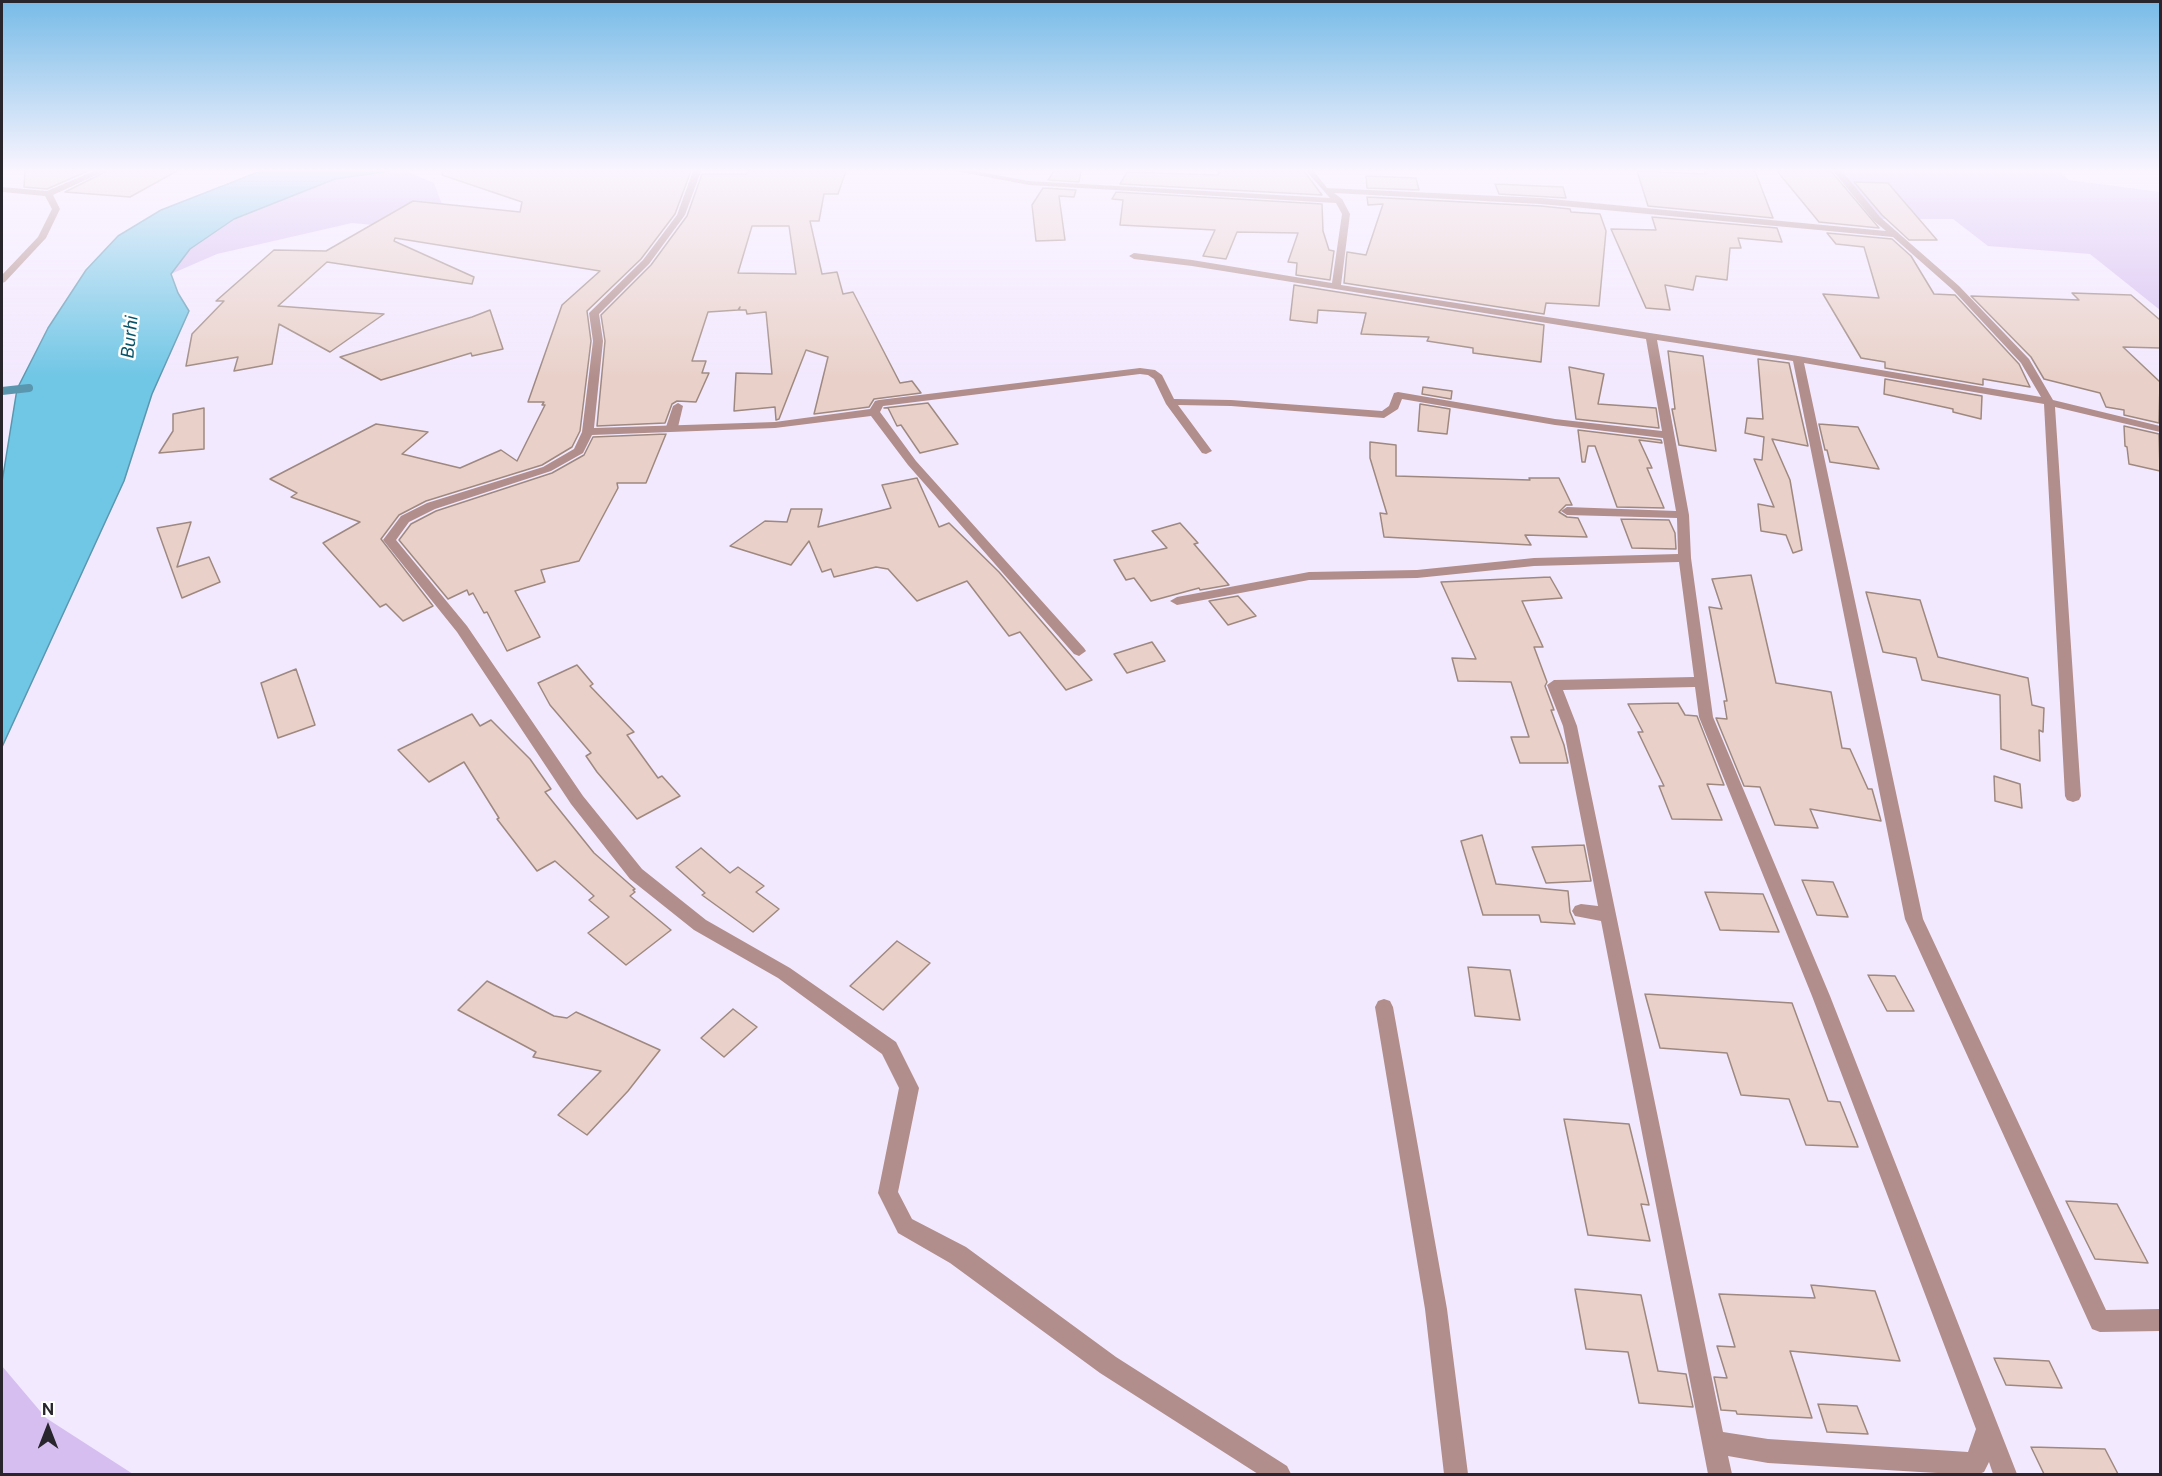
<!DOCTYPE html>
<style>
body{margin:0}
#map{position:relative;width:2162px;height:1476px;overflow:hidden;background:#f3e9fe;font-family:"Public Sans",sans-serif}
canvas{display:block}
.frame{position:absolute;inset:0;border:3px solid #28252c;pointer-events:none}
.north{position:absolute;left:18px;top:1398px;width:60px;height:60px;-webkit-text-stroke:4px #fff;paint-order:stroke;rotate:0deg;font-size:16px;font-weight:700;line-height:24px;text-align:center;color:#28252c}
.north::after{content:'';display:block;margin:auto;width:21px;height:27px;background:#28252c;clip-path:polygon(50% 0,100% 100%,50% 72%,0 100%)}
</style>
<div id="map">
<canvas width="2162" height="1476"></canvas>
<div class="frame"></div>
<div class="north">N</div>
</div>
<script>
const c = document.querySelector('canvas').getContext('2d');
c.lineJoin = 'round';
function fill(path, color) { c.fillStyle = color; c.fill(path, 'evenodd'); }
const toPath = rows => new Path2D(rows.map(r => 'M' + r).join(''));
function stroke(path, color, width, dash) { c.strokeStyle = color; c.lineWidth = width; c.lineCap = dash ? 'butt' : 'round'; c.setLineDash(dash || []); c.stroke(path); }
function write(font, color, halo, rows, align = 'center') {
  c.font = font + ' "Public Sans",sans-serif'; c.lineWidth = 5; c.setLineDash([]); c.textBaseline = 'middle'; c.strokeStyle = halo; c.fillStyle = color; for (const [text, x, y, turn = 0] of rows) {
    c.save(); c.translate(x, y); c.rotate((+turn || 0) * Math.PI / 180); c.textAlign = isNaN(turn) ? turn : align; if (halo) c.strokeText(text, 0, 0); c.fillText(text, 0, 0); c.restore();
  }
}
fill(toPath([
 [390,171,406,171,434,183,443,207,405,228,352,223,217,254,171,274,190,249,234,219,335,179],
 [1837,171,2059,171,2069,180,2160,192,2160,310,2090,254,1988,246,1953,219,1877,219],
 [2,1366,46,1418,133,1474,2,1474]
]), '#d6bff0');
const water = toPath([
 [261,171,390,171,335,179,234,219,190,249,171,274,178,293,189,311,152,394,124,481,2,747,2,482,17,389,48,328,86,270,118,236,161,210,261,171]
]);
fill(water, '#6fc6e5');
stroke(water, '#5a96ae', 1.5);
stroke(toPath([
 [2,391,29,388]
]), '#5a96ae', 8);
const building = toPath([
 [25,171,88,171,47,189,24,187,25,171],
 [107,171,177,171,130,197,65,192,107,171],
 [443,171,691,171,675,214,641,259,587,311,591,341,580,431,572,447,542,465,426,501,399,515,381,539,433,606,403,621,386,604,380,607,323,543,360,522,291,497,297,493,270,479,376,424,428,432,402,454,460,468,501,450,517,461,545,405,542,405,544,402,528,402,562,305,600,271,395,238,394,241,474,277,472,284,327,262,278,306,384,314,330,352,279,324,272,364,234,371,238,357,186,366,192,334,224,301,216,301,274,250,326,251,413,201,520,212,522,202,442,175,443,171],
 [749,171,846,171,838,194,824,194,819,221,810,221,822,274,837,272,843,294,853,292,900,383,912,381,921,393,874,399,869,407,814,414,828,357,806,350,779,419,776,420,775,407,734,411,736,373,772,374,766,312,747,314,746,310,739,310,740,307,738,310,708,312,692,361,706,361,702,373,709,373,696,402,677,401,672,404,665,423,597,426,605,341,601,315,651,265,687,216,702,174,746,174,749,171],
 [752,226,789,226,796,274,738,273,752,226],
 [1054,171,1081,171,1079,182,1048,180,1054,171],
 [1219,171,1304,171,1322,195,1120,184,1127,172,1218,175,1219,171],
 [1637,171,1706,174,1704,171,1755,171,1773,218,1648,206,1637,171],
 [1777,171,1831,171,1879,228,1819,222,1777,171],
 [1366,176,1416,178,1419,190,1367,188,1366,176],
 [1854,182,1888,183,1937,240,1909,240,1882,215,1854,182],
 [1495,184,1563,187,1566,198,1499,194,1495,184],
 [1043,188,1076,190,1074,197,1059,196,1065,240,1036,241,1032,205,1043,188],
 [1116,192,1322,204,1323,231,1329,250,1334,251,1330,280,1296,275,1297,263,1288,262,1298,233,1237,232,1226,259,1203,256,1215,230,1120,225,1123,200,1112,199,1116,192],
 [1367,197,1541,206,1570,209,1571,212,1600,214,1606,231,1599,306,1546,303,1544,314,1344,283,1347,252,1366,255,1383,204,1368,205,1367,197],
 [1652,217,1777,228,1782,242,1738,238,1741,248,1730,248,1727,280,1696,276,1693,290,1665,285,1670,310,1646,308,1611,229,1656,230,1652,217],
 [1827,233,1892,239,1911,256,1934,294,1955,295,2019,364,2030,387,1983,379,1983,385,1885,368,1885,362,1861,358,1823,294,1879,298,1864,247,1836,244,1827,233],
 [1294,285,1544,325,1541,362,1473,353,1473,348,1427,341,1429,337,1361,334,1366,313,1318,310,1317,323,1290,320,1294,285],
 [2072,293,2131,295,2160,320,2160,348,2123,347,2160,382,2159,423,2124,415,2124,410,2106,407,2100,393,2044,379,2031,357,1971,296,2079,300,2072,293],
 [490,310,503,349,472,356,471,353,381,380,340,357,472,317,490,310],
 [1668,351,1703,356,1716,451,1679,445,1672,409,1675,409,1668,351],
 [1758,359,1789,363,1808,446,1772,439,1790,480,1802,550,1793,553,1786,535,1761,531,1758,504,1774,507,1754,459,1762,460,1764,437,1745,433,1747,418,1763,419,1758,359],
 [1569,367,1604,374,1598,404,1656,408,1659,428,1576,419,1569,367],
 [1885,379,1982,396,1981,419,1953,412,1953,409,1884,394,1885,379],
 [1423,387,1452,391,1451,399,1422,394,1423,387],
 [928,403,958,444,920,453,901,425,897,426,888,408,884,408,928,403],
 [1420,404,1450,409,1447,434,1418,431,1420,404],
 [204,408,204,449,159,453,173,431,173,414,204,408],
 [1819,424,1858,427,1879,469,1830,462,1827,450,1825,450,1819,424],
 [2124,426,2159,434,2160,471,2129,464,2127,447,2125,446,2124,426],
 [1578,430,1661,440,1662,443,1639,440,1652,468,1647,468,1664,508,1617,507,1595,446,1588,446,1585,462,1582,462,1578,430],
 [666,434,646,483,617,483,618,488,579,561,541,570,545,582,515,591,540,637,507,651,487,612,484,613,473,593,469,595,467,590,448,599,399,540,411,524,436,511,552,473,584,455,593,437,666,434],
 [1370,442,1396,445,1396,476,1530,480,1529,478,1559,478,1572,505,1566,505,1559,512,1567,517,1578,518,1587,537,1525,535,1531,545,1384,537,1380,513,1387,514,1370,458,1370,442],
 [917,478,939,527,949,523,999,572,1092,680,1066,690,1020,632,1009,636,967,581,917,601,888,569,876,567,834,577,831,569,822,572,809,541,791,565,730,546,765,521,787,522,791,509,822,509,818,527,891,508,882,485,917,478],
 [1621,519,1669,520,1675,533,1676,549,1632,548,1621,519],
 [191,522,177,567,209,557,220,582,182,598,157,528,191,522],
 [1180,523,1198,543,1194,544,1229,585,1200,590,1199,588,1151,601,1134,578,1126,580,1114,560,1167,548,1152,531,1180,523],
 [1751,575,1776,683,1831,692,1842,748,1850,749,1868,789,1872,789,1881,821,1810,809,1818,828,1775,825,1760,787,1744,786,1716,718,1727,719,1724,701,1727,701,1709,607,1722,609,1712,579,1751,575],
 [1550,577,1562,598,1522,601,1543,647,1534,647,1547,682,1545,686,1554,710,1551,710,1564,745,1568,763,1520,763,1511,737,1529,737,1511,682,1458,681,1452,658,1476,659,1441,582,1550,577],
 [1866,592,1920,600,1938,657,2028,678,2032,705,2044,708,2043,732,2039,730,2040,761,2001,749,2000,695,1922,680,1916,658,1883,652,1866,592],
 [1238,596,1256,616,1228,625,1209,601,1238,596],
 [1152,642,1165,661,1127,673,1114,654,1152,642],
 [577,665,593,684,590,686,634,732,627,735,658,778,662,776,680,796,637,819,597,772,586,756,591,753,550,705,538,683,577,665],
 [296,669,315,725,278,738,261,683,296,669],
 [1678,703,1685,715,1697,716,1724,785,1707,784,1722,820,1672,819,1659,786,1664,786,1638,732,1643,732,1628,704,1678,703],
 [472,714,480,726,491,720,530,759,551,789,545,792,594,853,635,889,633,890,635,892,630,896,671,930,626,965,588,933,609,917,589,900,594,896,555,861,537,871,497,819,499,818,464,762,429,782,398,750,472,714],
 [1994,776,2020,784,2022,808,1995,801,1994,776],
 [1482,835,1496,884,1568,891,1570,912,1575,924,1541,922,1539,915,1483,915,1461,841,1482,835],
 [1584,845,1591,881,1546,883,1532,847,1584,845],
 [701,848,730,873,738,867,764,886,756,892,779,909,753,932,702,895,705,893,676,867,701,848],
 [1802,880,1833,882,1848,917,1817,915,1802,880],
 [1705,892,1763,894,1779,932,1720,930,1705,892],
 [897,941,930,963,883,1010,850,986,897,941],
 [1468,967,1510,970,1520,1020,1475,1016,1468,967],
 [1868,975,1895,976,1914,1011,1887,1011,1868,975],
 [487,981,554,1016,567,1018,576,1012,660,1050,628,1091,587,1135,558,1115,601,1071,533,1057,536,1052,458,1010,487,981],
 [1645,994,1792,1003,1828,1101,1840,1102,1858,1147,1806,1145,1789,1099,1741,1095,1727,1053,1660,1048,1645,994],
 [733,1009,757,1027,724,1057,701,1038,733,1009],
 [1564,1119,1629,1124,1649,1205,1641,1204,1650,1241,1588,1235,1564,1119],
 [2066,1201,2117,1204,2148,1263,2095,1259,2066,1201],
 [1811,1285,1875,1291,1900,1361,1790,1351,1812,1418,1737,1414,1736,1411,1721,1410,1714,1377,1727,1378,1717,1346,1735,1347,1719,1294,1815,1298,1811,1285],
 [1575,1289,1641,1295,1658,1371,1686,1374,1693,1407,1639,1403,1628,1352,1586,1349,1575,1289],
 [1994,1358,2049,1361,2062,1388,2006,1385,1994,1358],
 [1818,1404,1857,1406,1868,1434,1827,1432,1818,1404],
 [2031,1447,2105,1449,2118,1474,2044,1474,2031,1447]
]);
fill(building, '#e9d1c9');
stroke(building, '#9e8880', 1.5);
fill(toPath([
 [678,403,683,406,678,427,676,429,668,429,666,427,673,406,678,403]
]), '#b18e8b');
fill(toPath([
 [94,171,105,171,53,195,60,209,46,238,5,282,2,283,2,275,38,237,52,209,45,196,2,192,2,187,47,191,94,171],
 [693,171,701,171,685,215,649,264,599,314,603,341,594,428,775,422,870,409,875,401,879,400,1140,368,1155,370,1162,375,1174,399,1231,400,1382,411,1389,406,1394,393,1398,392,1555,419,1662,431,1646,339,1192,266,1134,259,1129,256,1134,253,1192,260,1332,283,1342,214,1336,203,1029,185,955,171,975,171,1029,181,1330,198,1306,171,1314,171,1327,188,1541,198,1886,231,1874,221,1833,171,1842,171,1880,217,1959,286,2029,359,2053,400,2160,426,2160,432,2055,407,2081,796,2079,800,2073,802,2067,800,2065,796,2044,404,1804,363,1923,919,2106,1310,2160,1309,2160,1331,2100,1332,2092,1329,1905,919,1793,361,1657,340,1689,515,1691,558,1713,717,1830,996,2017,1474,1993,1474,1989,1462,1984,1472,1979,1474,1954,1474,1768,1463,1728,1456,1732,1474,1708,1474,1601,921,1575,916,1572,911,1575,906,1581,904,1598,906,1563,726,1547,685,1554,680,1694,677,1679,562,1534,566,1417,578,1309,580,1177,605,1170,601,1177,597,1309,572,1417,570,1534,558,1678,554,1677,518,1567,515,1561,511,1567,507,1676,511,1663,438,1555,425,1402,399,1398,409,1384,418,1231,406,1178,405,1212,451,1206,454,1202,453,1166,404,1154,379,1148,375,1140,374,883,406,880,412,916,461,1084,648,1086,651,1079,656,1074,654,908,465,871,416,775,428,592,435,583,453,551,471,435,509,409,522,396,540,467,626,583,796,642,869,706,920,790,968,896,1042,919,1088,898,1192,912,1219,966,1247,1116,1357,1287,1466,1291,1474,1258,1474,1100,1373,950,1263,898,1233,878,1193,899,1088,882,1054,778,978,694,930,630,879,571,804,457,632,383,540,401,516,427,503,543,467,574,449,582,432,593,341,589,313,643,260,677,215,693,171],
 [1334,193,1541,204,1893,237,1953,290,2021,363,2041,397,1798,356,1341,285,1350,214,1342,199,1334,193],
 [1695,687,1699,717,1812,996,1976,1429,1968,1452,1768,1439,1723,1432,1577,726,1563,690,1695,687],
 [1384,999,1390,1001,1393,1007,1447,1309,1468,1474,1444,1474,1425,1309,1375,1007,1378,1001,1384,999]
]), '#b18e8b');
const sky = c.createLinearGradient(0, 0, 0, 378);
sky.addColorStop(0, '#77bbe7');
sky.addColorStop(0.45, '#faf5ff');
sky.addColorStop(1, '#faf5ff00');
c.fillStyle = sky;
c.fillRect(0, 0, 2162, 378);
write('italic 18px', '#07546a', '#fff', [
 ["Burhi",130,337,-84]
]);
</script>
